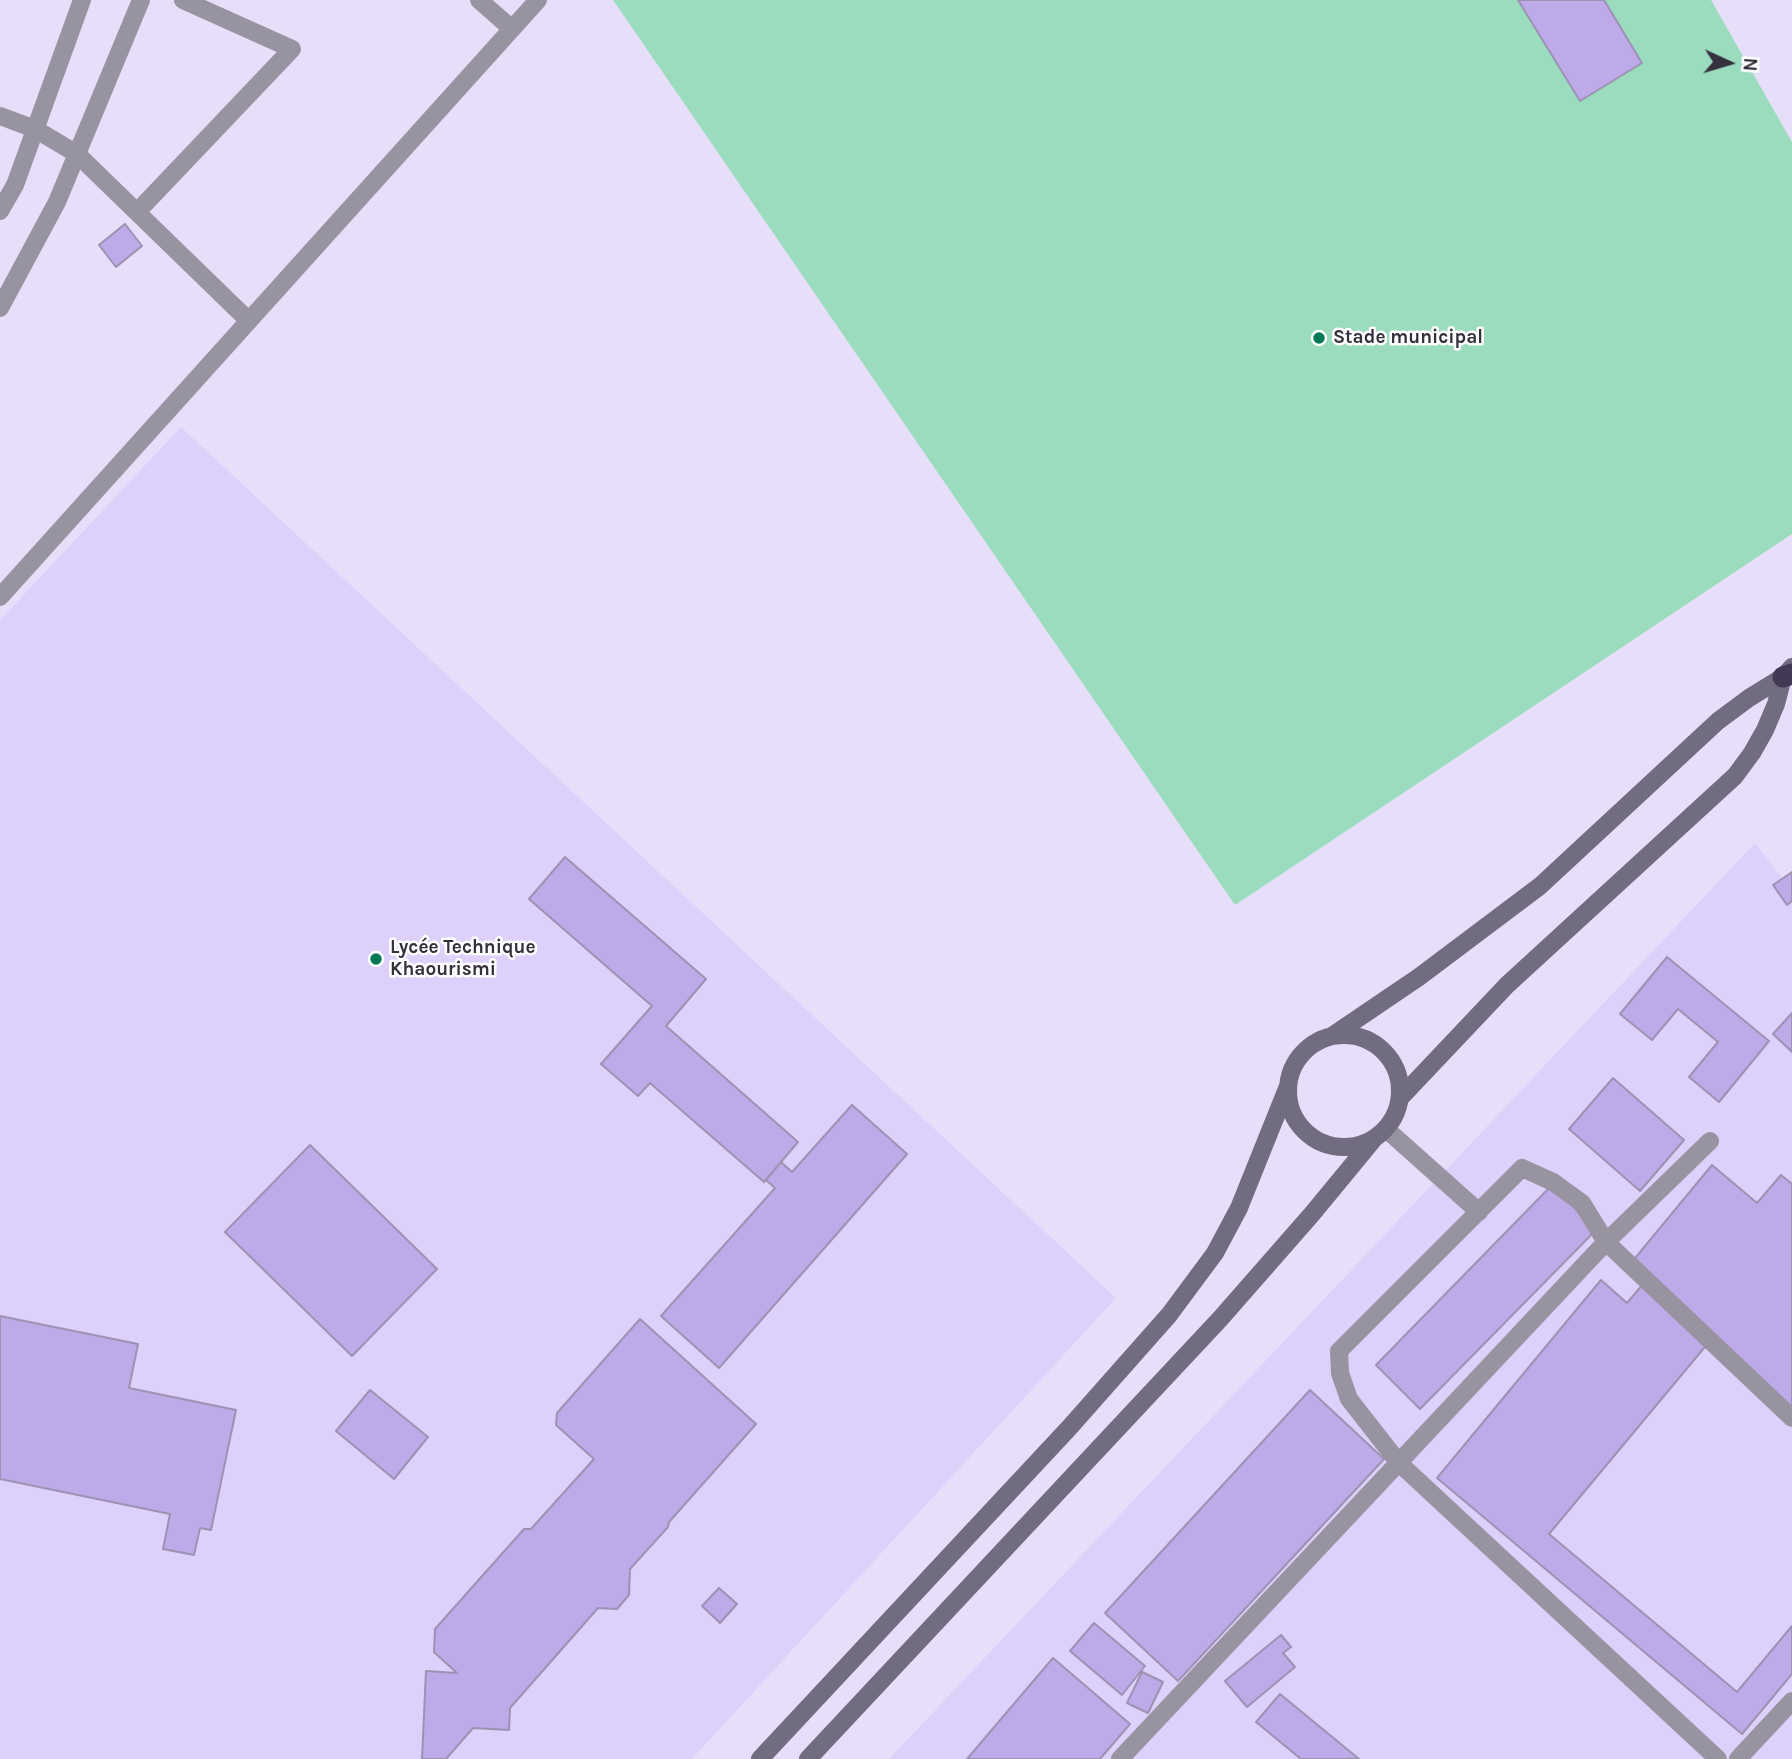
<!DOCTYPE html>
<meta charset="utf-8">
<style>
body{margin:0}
#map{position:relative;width:1792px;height:1759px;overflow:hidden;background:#e7dffa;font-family:Karla,sans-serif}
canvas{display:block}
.north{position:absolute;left:1694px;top:28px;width:70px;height:70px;-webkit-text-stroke:5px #fff;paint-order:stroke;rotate:94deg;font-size:19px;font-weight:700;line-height:28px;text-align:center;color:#34303d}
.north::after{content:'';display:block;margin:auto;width:24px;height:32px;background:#34303d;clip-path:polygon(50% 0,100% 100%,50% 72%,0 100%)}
</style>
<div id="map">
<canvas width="1792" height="1759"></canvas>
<div class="north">N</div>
</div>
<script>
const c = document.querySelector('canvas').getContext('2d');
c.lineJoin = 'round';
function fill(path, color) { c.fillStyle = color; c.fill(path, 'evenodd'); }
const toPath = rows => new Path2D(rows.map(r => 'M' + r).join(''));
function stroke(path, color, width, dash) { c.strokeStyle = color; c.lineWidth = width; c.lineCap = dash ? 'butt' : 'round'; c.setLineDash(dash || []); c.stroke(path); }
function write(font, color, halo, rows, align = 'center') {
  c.font = font + ' Karla,sans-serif'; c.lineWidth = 5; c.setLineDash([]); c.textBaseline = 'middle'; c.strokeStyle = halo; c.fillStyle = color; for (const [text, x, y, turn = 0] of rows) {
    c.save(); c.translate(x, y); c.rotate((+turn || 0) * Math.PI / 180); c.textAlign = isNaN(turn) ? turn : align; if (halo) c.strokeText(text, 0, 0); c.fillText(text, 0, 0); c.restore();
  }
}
fill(toPath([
 [181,427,1116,1298,692,1759,0,1759,0,620],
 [1755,843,1792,890,1792,1759,889,1759]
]), '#ddd0fa');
fill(toPath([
 [613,0,1711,0,1792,142,1792,534,1235,905]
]), '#9bdcbe');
const building = toPath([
 [1518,0,1604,0,1642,63,1580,101,1518,0],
 [125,224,142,246,116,267,99,245,125,224],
 [565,857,706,979,666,1026,798,1142,764,1182,650,1083,638,1096,601,1064,652,1006,529,899,565,857],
 [1792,872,1792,901,1787,905,1773,885,1792,872],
 [1667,957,1769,1041,1719,1102,1689,1077,1718,1042,1678,1009,1652,1040,1620,1014,1667,957],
 [1792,1013,1792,1052,1773,1034,1792,1013],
 [1613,1078,1684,1140,1640,1191,1569,1129,1613,1078],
 [852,1105,907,1154,719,1368,661,1316,775,1188,766,1180,781,1162,792,1172,852,1105],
 [310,1145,437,1269,352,1356,225,1232,310,1145],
 [1712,1165,1757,1203,1781,1175,1792,1184,1792,1412,1709,1342,1549,1534,1737,1692,1792,1626,1792,1674,1742,1734,1437,1478,1601,1280,1627,1303,1648,1278,1631,1263,1712,1165],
 [1552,1185,1596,1230,1420,1409,1376,1365,1552,1185],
 [0,1316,138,1344,129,1388,236,1410,211,1530,200,1528,194,1555,163,1549,170,1514,0,1479,0,1316],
 [640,1319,756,1424,669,1522,668,1527,630,1569,629,1595,617,1609,598,1608,510,1708,509,1730,473,1728,446,1759,422,1759,426,1671,457,1673,434,1652,435,1629,524,1529,531,1529,594,1459,556,1425,557,1413,640,1319],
 [370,1390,428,1437,394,1479,336,1431,370,1390],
 [1310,1390,1384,1459,1178,1681,1105,1613,1310,1390],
 [719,1588,737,1604,720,1623,702,1606,719,1588],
 [1094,1623,1145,1666,1122,1695,1070,1651,1094,1623],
 [1281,1635,1291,1647,1283,1653,1295,1667,1247,1707,1225,1681,1281,1635],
 [1053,1658,1130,1724,1100,1759,967,1759,1053,1658],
 [1142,1672,1163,1682,1148,1713,1127,1703,1142,1672],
 [1280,1694,1359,1759,1301,1759,1256,1722,1280,1694]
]);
fill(building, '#bfaae9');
stroke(building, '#9c92b2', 2);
stroke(toPath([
 [1386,1129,1479,1212],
 [1120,1759,1606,1242,1710,1141],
 [1718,1759,1399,1463,1349,1399,1340,1373,1339,1351,1522,1168,1553,1182,1582,1203,1606,1242,1792,1418],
 [1738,1759,1792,1701]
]), '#9793a1', 18);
stroke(toPath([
 [479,0,512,29],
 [0,116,35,129,77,154,249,321],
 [0,211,15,185,82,0],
 [137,212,292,49,183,0],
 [0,308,57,202,141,0],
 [0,597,538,0]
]), '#9793a1', 18);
stroke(toPath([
 '1288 1091a56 56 0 1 1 112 0a56 56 0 1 1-112 0Z',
 [1332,1036,1419,977,1540,886,1718,721,1749,698,1783,677,1792,667],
 [1401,1097,1507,985,1735,776,1752,753,1765,730,1776,704,1783,677],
 [760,1759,1069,1428,1169,1315,1215,1253,1239,1208,1288,1086],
 [808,1759,1220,1319,1312,1214,1373,1140]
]), '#726c81', 18);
stroke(toPath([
 [1783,677,1792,674]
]), '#433955', 21);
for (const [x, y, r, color] of [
 [1319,338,7,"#007956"],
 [376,959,7,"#007956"]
]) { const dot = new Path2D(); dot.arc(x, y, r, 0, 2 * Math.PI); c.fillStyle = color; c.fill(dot); stroke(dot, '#fff', 2.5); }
write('bold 19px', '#34303d', '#fff', [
 ["Stade municipal",1333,338],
 ["Lycée Technique",390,948],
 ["Khaourismi",390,970]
], 'left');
</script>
